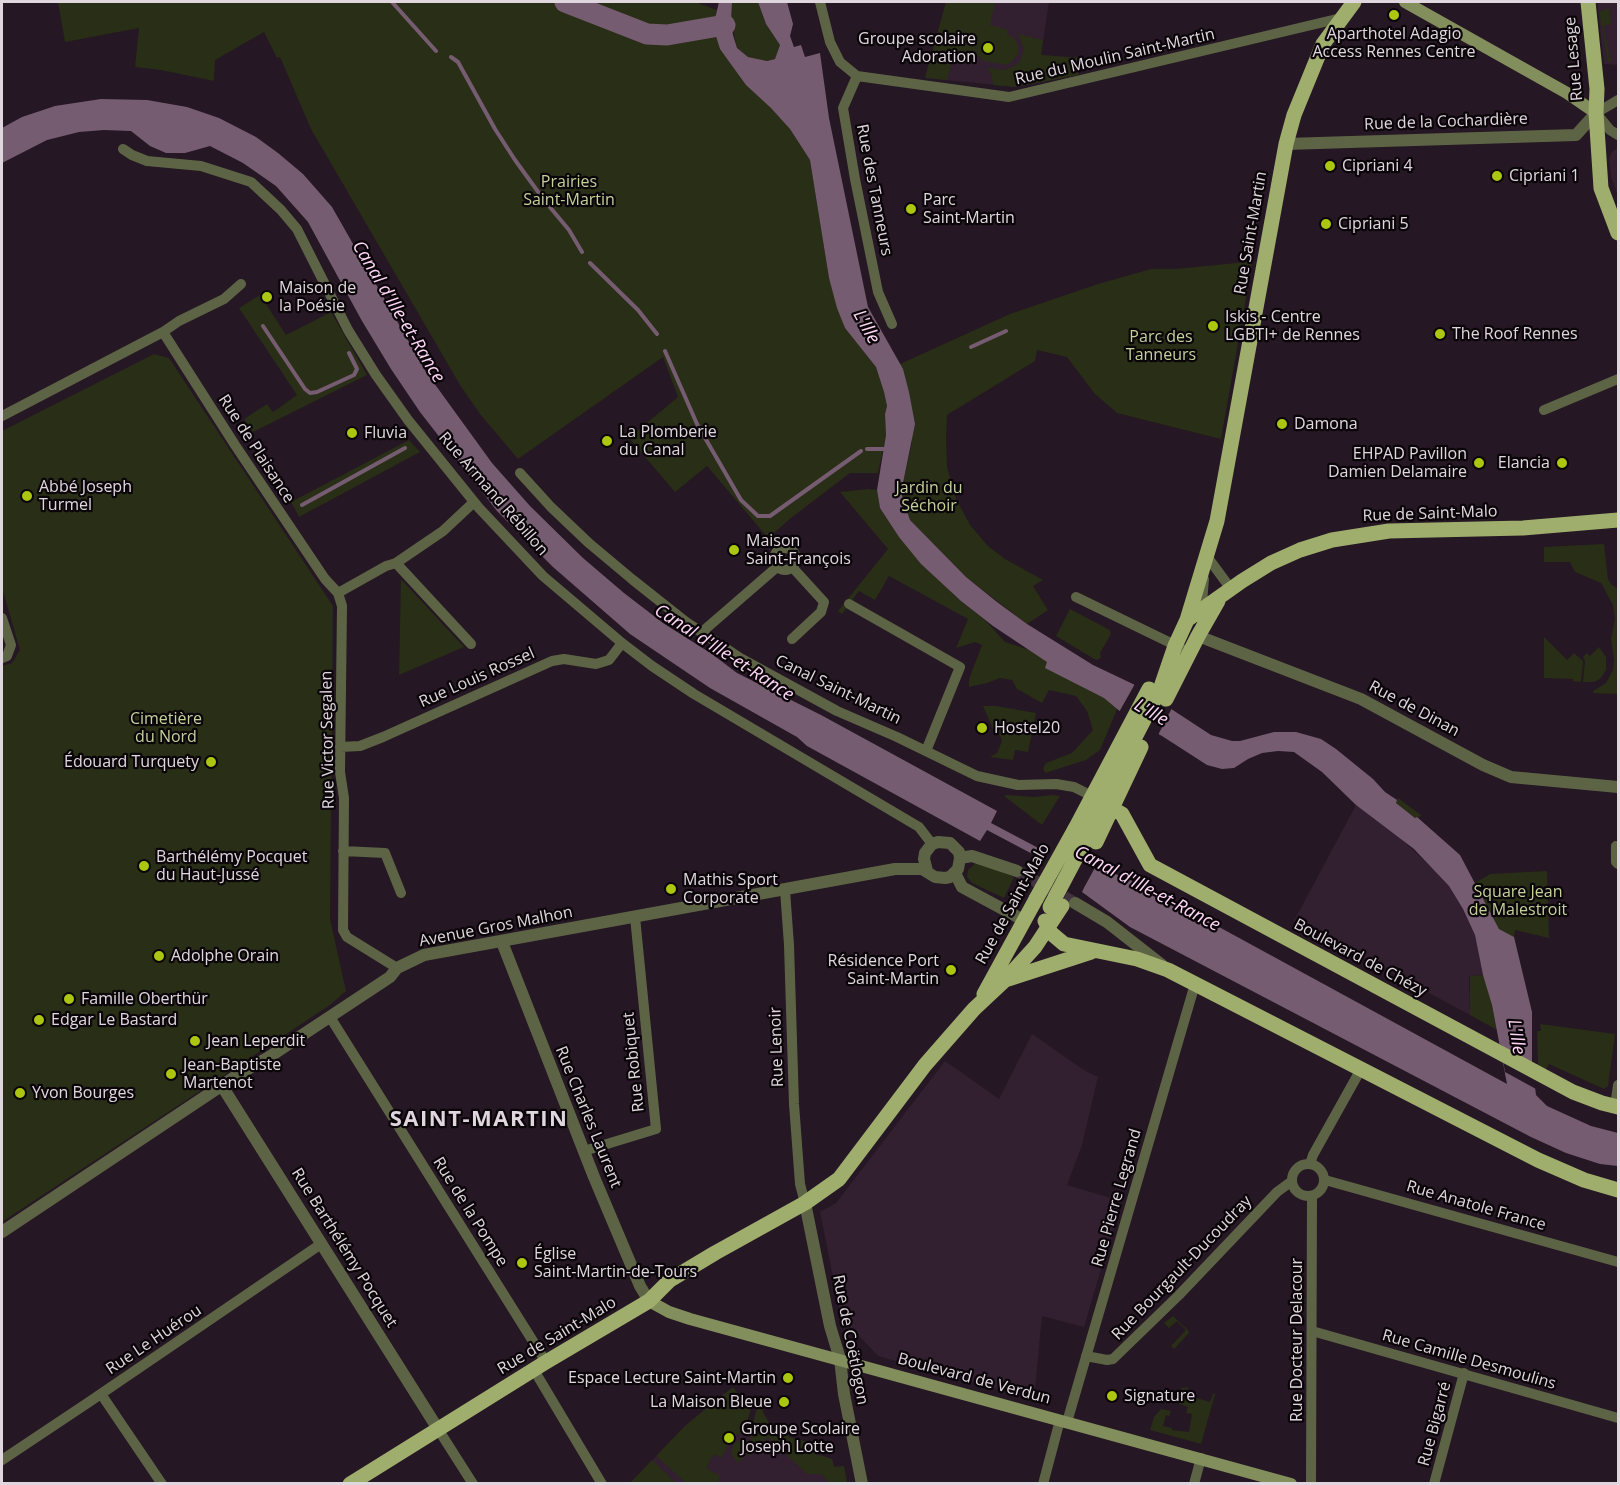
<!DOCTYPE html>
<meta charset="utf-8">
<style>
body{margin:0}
#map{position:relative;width:1620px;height:1485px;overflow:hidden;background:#251723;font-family:"Open Sans",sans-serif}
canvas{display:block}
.frame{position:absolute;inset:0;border:3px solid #e0d6de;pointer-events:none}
</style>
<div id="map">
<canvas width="1620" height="1485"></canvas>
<div class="frame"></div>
</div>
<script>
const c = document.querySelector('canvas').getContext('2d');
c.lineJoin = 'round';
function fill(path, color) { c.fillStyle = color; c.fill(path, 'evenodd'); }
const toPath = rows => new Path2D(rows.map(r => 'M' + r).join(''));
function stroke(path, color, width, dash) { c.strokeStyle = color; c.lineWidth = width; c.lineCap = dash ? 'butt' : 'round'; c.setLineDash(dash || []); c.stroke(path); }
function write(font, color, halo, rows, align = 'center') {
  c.font = font + ' "Open Sans",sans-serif'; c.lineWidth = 4.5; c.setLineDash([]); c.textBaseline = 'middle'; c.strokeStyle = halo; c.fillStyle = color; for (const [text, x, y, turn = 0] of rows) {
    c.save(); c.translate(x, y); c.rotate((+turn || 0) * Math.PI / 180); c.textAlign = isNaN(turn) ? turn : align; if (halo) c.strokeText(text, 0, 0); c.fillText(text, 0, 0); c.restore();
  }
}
fill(toPath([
 [946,2,1049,2,1041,55,1082,58,1078,75,1016,87,925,78],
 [1597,2,1618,2,1618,65,1604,64],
 [1618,147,1618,196,1611,177,1609,159,1612,152],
 [1356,805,1401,839,1434,869,1449,886,1463,909,1475,935,1483,975,1469,976,1470,1015,1294,921],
 [1032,1034,1084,1070,1098,1077,1082,1145,1067,1185,1121,1201,1084,1327,1042,1316,1034,1399,878,1356,841,1317,820,1212,836,1203,945,1061,999,1099],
 [724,1393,747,1425,816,1450,815,1453,832,1459,834,1467,844,1466,847,1483,630,1484,685,1426]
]), '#321f2f');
fill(toPath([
 [58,2,695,2,717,10,713,27,720,49,790,129,810,160,829,278,845,328,876,367,884,392,887,406,885,414,886,435,878,473,850,473,791,518,768,538,707,466,675,492,629,438,678,397,663,357,518,459,480,414,460,385,311,129,280,57,277,58,264,32,215,60,214,81,161,70,135,67,139,28,65,42],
 [732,2,758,2,766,24,780,45,776,58,767,61,748,57,737,48,731,22],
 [946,2,995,2,990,25,1008,30,1007,35,1013,37,1018,44,1018,54,1012,62,1006,65,996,63,984,61,980,57,954,54,947,80,925,78],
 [1609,8,1611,24,1603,26,1611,62,1608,62,1599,12],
 [1018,34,1043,40,1041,55,1082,58,1078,75,1016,87,993,85,992,76,987,67,1002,70,1011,68,1020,62,1024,49],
 [1247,262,1252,264,1221,439,1117,413,1094,393,1067,357,1037,350,1035,361,947,415,946,439,947,467,955,496,962,510,970,525,988,546,1005,559,1043,580,1033,586,1048,610,1027,624,966,577,910,520,902,496,903,483,912,442,911,407,909,392,900,364,1010,314,1098,284,1151,269,1175,269],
 [260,295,286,335,331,312,367,375,253,432,244,419,267,404,273,412,297,395,239,308],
 [154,354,169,358,333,606,330,919,346,991,330,1005,2,1222,2,666,12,663,20,650,2,588,2,431],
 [409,440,420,452,299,517,291,502],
 [868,489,877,490,880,508,921,564,961,601,985,620,1005,642,1042,654,1118,707,1100,750,1086,760,1045,773,1043,768,1046,763,1072,753,1093,730,1087,711,1076,696,1049,690,1042,703,1017,689,1012,680,1000,678,987,683,969,687,969,679,982,645,975,642,956,648,968,619,889,576,875,600,859,591,842,614,838,611,888,549,840,492],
 [1604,544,1608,579,1611,584,1618,589,1618,694,1593,693,1593,691,1606,683,1613,670,1614,660,1611,639,1615,619,1613,605,1601,583,1575,572,1570,562,1544,562,1544,547],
 [401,579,464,647,399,675],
 [1070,609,1110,630,1111,634,1100,653,1101,658,1096,660,1056,636],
 [1544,637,1567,660,1574,653,1583,661,1581,682,1573,681,1573,679,1544,678],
 [1599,647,1606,657,1606,670,1600,679,1594,682,1583,682,1585,661,1583,657,1587,653,1590,656],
 [983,706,996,706,1036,713,1028,752,1015,750,1013,760,990,757,997,753,1002,741,997,727,993,729],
 [1007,795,1034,797,1052,795,1060,796,1042,825,1004,796],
 [1398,798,1422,816,1415,818,1396,803],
 [976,863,984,864,1014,877,1004,898,972,883,967,877,968,870],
 [1547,871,1549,938,1515,930,1514,937,1499,929,1475,883,1490,874],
 [1483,975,1488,987,1497,1030,1470,1015,1470,976],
 [1540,1024,1615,1034,1608,1086,1604,1089,1549,1064,1546,1069,1538,1065,1537,1031,1541,1031],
 [1173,1316,1188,1330,1189,1333,1174,1349,1171,1346,1186,1330,1177,1321,1169,1328,1164,1323],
 [733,1387,741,1398,745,1396,752,1405,745,1431,733,1437,721,1458,714,1454,706,1468,720,1476,718,1483,686,1483,656,1456,685,1426],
 [1188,1387,1186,1395,1210,1402,1213,1394,1215,1394,1201,1444,1150,1430,1154,1417,1161,1409,1171,1411,1169,1416,1166,1415,1163,1426,1172,1428,1172,1430,1189,1432,1192,1414,1186,1413,1188,1407,1179,1404,1180,1398,1174,1396,1182,1388],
 [757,1407,763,1409,763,1412,772,1428,786,1432,789,1437,809,1442,807,1447,816,1450,815,1454,832,1459,834,1467,844,1466,847,1483,830,1483,821,1474,807,1474,768,1437,755,1450,750,1437],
 [740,1439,744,1442,751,1454,750,1456,747,1454,738,1463,731,1454,733,1445],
 [652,1460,676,1483,630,1483]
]), '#292e16');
fill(toPath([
 [719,2,732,2,731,22,733,35,737,48,748,57,767,61,775,59,780,45,766,24,758,2,787,2,793,24,790,36,794,47,801,45,805,57,820,53,829,118,868,307,903,369,909,392,915,424,903,483,902,496,910,520,966,577,997,602,1027,624,1093,665,1133,684,1211,735,1232,741,1240,741,1274,732,1296,732,1321,739,1336,749,1373,779,1385,792,1397,800,1396,803,1415,818,1417,817,1460,855,1499,929,1514,937,1532,1012,1532,1062,1536,1095,1547,1106,1591,1126,1618,1133,1618,1166,1600,1164,1566,1153,1531,1137,1130,927,1082,892,1084,887,1040,861,1040,858,987,830,980,841,807,746,797,737,710,688,630,634,553,567,497,511,420,412,391,369,362,321,308,222,276,186,243,163,210,146,185,153,166,153,150,146,131,131,104,130,79,132,47,140,2,163,2,128,22,117,55,106,101,99,147,100,187,107,219,118,256,137,278,153,303,174,332,207,426,372,492,463,530,506,583,558,624,593,663,623,712,654,737,673,821,715,997,811,991,823,1044,851,1047,849,1093,870,1096,866,1142,885,1507,1084,1492,1005,1483,975,1475,935,1463,909,1449,886,1414,849,1356,805,1322,772,1294,752,1278,751,1262,753,1248,759,1234,768,1222,769,1207,765,1162,736,1122,713,1104,698,1045,668,1047,662,993,626,961,601,921,564,899,537,880,508,877,490,886,435,885,414,887,406,884,392,876,367,845,328,837,308,829,278,810,160,790,129,771,108,746,85,720,49,713,27]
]), '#765c71');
fill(toPath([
 [1136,682,1172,708,1157,737,1118,714],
 [1050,847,1092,866,1097,864,1080,895,1080,888,1040,865],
 [1500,1044,1534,1072,1536,1089,1505,1072]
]), '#251723');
stroke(toPath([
 [392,2,436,51],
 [451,57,458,62,495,129,515,160,544,200,569,230,582,252],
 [590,263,638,310,657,334],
 [263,326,305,389,310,393,317,392,354,375,357,369,349,353],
 [971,347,1006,331],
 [665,351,697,424,741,500,758,516,770,516,861,451],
 [867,449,887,449],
 [302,505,405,448]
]), '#765c71', 4);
stroke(toPath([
 [565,2,647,34,667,35,725,25]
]), '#765c71', 21);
stroke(toPath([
 [1017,871,1075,903]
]), '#41343f', 12, [12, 6]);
stroke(toPath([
 [820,2,830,42,840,62,857,76],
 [857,76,1009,97,1341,18],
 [857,76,843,108,855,179,878,292,892,324],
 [1618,100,1596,113,1610,130,1618,135],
 [123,149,132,155,147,161,201,166,251,182,281,210,297,229,348,330,376,375,408,420,479,508,543,576,622,643,652,666,694,694,919,827,932,844],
 [163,332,179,321,224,299,241,284],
 [1544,410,1618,379],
 [2,416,163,332,235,445,325,579,338,593,386,566,396,563,443,531,474,502],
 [520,473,550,506,590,544,633,580,686,622,740,658,837,711,897,737,977,776,1018,785,1056,784,1074,787,1098,799],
 '774 559a11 11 0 1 1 22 0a11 11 0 1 1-22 0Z',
 [1206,555,1231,589],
 [396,563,471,644],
 [338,593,342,606,340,772,344,798,343,930,347,937,397,968],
 [1076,597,1181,648],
 [849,604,960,667,926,751],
 [1201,614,1204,579],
 [2,618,11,645,7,656,2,658],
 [702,632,777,567],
 [792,639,821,612,824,602,793,568],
 [340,747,360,746,383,737,552,661,564,659,596,664,609,660,622,643],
 [1616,846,1616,862,1618,864],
 [343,851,385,853,401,893],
 [785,890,789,945,794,1104,800,1184,805,1203],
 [330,1017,546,1362],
 [1615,1107,1618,1085],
 [584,1151,656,1129,635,917],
 '1292 1180a16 16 0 1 1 32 0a16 16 0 1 1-32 0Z',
 [1310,1164,1313,1155,1361,1069],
 [1325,1180,1618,1262],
 [1312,1331,1618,1418],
 [1086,1356,1107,1360,1113,1359,1179,1295,1277,1192,1292,1181],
 [534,1370,602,1484],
 [101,1394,162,1484],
 [1067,1422,1195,984],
 [438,1429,473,1484],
 [2,1460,89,1402,321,1244],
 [1043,1484,1060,1420],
 [1194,1484,1201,1458],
 [1311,1484,1312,1196],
 [1434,1484,1464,1373]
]), '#5d6445', 10);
stroke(toPath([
 [1286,144,1576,135,1596,113],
 [1198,636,1361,699,1483,765,1511,777,1618,787],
 [960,858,972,856,1017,871],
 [955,873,962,887,1025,921],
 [1075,903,1107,922,1162,965],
 [502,942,594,1177,640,1286,649,1301],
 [222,1086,438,1429],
 [805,1203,830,1326,840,1359,844,1394,862,1484],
 [2,1232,239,1074,269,1057,390,977,397,968,424,955,895,869,922,869,935,877,945,878,950,877,958,869,960,858,959,852,950,843,938,842,932,844,925,853,924,859,927,871]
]), '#5d6445', 12);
stroke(toPath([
 [1405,2,1567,93,1596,113],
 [649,1301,669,1312,690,1319,1291,1484]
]), '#828e5b', 12);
stroke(toPath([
 [1588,2,1597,89,1596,113,1601,188,1618,233],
 [1187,620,1242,581,1271,563,1300,550,1332,540,1389,531,1523,528,1618,520],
 [1166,699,1198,636,1218,601],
 [1113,809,1122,814,1150,865,1573,1092,1602,1103,1618,1107],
 [1075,829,1149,689],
 [1087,837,1102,801,1161,687,1175,646,1187,620,1217,521,1286,144,1294,115,1323,44,1354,2],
 [1096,842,1141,747],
 [1045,921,1051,933,1064,944,1137,959,1168,970,1538,1160,1584,1180,1618,1190],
 [1008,979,1091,952],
 [984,994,1036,899],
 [350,1484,546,1362,649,1301,670,1280,715,1253,805,1203,839,1179,925,1065,974,1009,1005,980,1035,947,1062,906]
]), '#9fae6c', 15);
stroke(toPath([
 [1036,899,1075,829],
 [1050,907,1087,837]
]), '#9fae6c', 15);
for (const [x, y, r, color] of [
 [1394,15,6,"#acc610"],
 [988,48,6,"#acc610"],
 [1330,166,6,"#acc610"],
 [1497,176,6,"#acc610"],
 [911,209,6,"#acc610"],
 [1326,224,6,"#acc610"],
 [267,297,6,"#acc610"],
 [1213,326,6,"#acc610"],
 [1440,334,6,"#acc610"],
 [1282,424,6,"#acc610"],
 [352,433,6,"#acc610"],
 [607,441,6,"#acc610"],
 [1479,463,6,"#acc610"],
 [1562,463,6,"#acc610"],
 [27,496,6,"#acc610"],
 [734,550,6,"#acc610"],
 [982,728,6,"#acc610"],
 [211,762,6,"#acc610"],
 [144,866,6,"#acc610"],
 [671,889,6,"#acc610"],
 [159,956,6,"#acc610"],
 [951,970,6,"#acc610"],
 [69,999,6,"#acc610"],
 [39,1020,6,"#acc610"],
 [195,1041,6,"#acc610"],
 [171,1074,6,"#acc610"],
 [20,1093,6,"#acc610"],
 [522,1263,6,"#acc610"],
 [788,1378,6,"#acc610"],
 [1112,1396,6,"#acc610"],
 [784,1402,6,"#acc610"],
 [729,1438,6,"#acc610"]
]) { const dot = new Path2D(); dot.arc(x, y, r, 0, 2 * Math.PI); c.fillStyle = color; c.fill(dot); stroke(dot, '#0a0509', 2); }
write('16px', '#e0d6de', '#0a0509', [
 ["Aparthotel Adagio",1394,34,"center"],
 ["Access Rennes Centre",1394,52,"center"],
 ["Groupe scolaire",976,39,"right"],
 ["Adoration",976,57,"right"],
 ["Cipriani 4",1342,166],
 ["Cipriani 1",1509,176],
 ["Parc",923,200],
 ["Saint-Martin",923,218],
 ["Cipriani 5",1338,224],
 ["Maison de",279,288],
 ["la Poésie",279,306],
 ["Iskis - Centre",1225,317],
 ["LGBTI+ de Rennes",1225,335],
 ["The Roof Rennes",1452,334],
 ["Damona",1294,424],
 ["La Plomberie",619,432],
 ["du Canal",619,450],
 ["Fluvia",364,433],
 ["EHPAD Pavillon",1467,454,"right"],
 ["Damien Delamaire",1467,472,"right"],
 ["Elancia",1550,463,"right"],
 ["Abbé Joseph",39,487],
 ["Turmel",39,505],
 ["Maison",746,541],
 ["Saint-François",746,559],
 ["Hostel20",994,728],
 ["Édouard Turquety",199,762,"right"],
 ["Barthélémy Pocquet",156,857],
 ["du Haut-Jussé",156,875],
 ["Mathis Sport",683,880],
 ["Corporate",683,898],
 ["Adolphe Orain",171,956],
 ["Résidence Port",939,961,"right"],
 ["Saint-Martin",939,979,"right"],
 ["Famille Oberthür",81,999],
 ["Edgar Le Bastard",51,1020],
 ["Jean Leperdit",207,1041],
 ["Jean-Baptiste",183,1065],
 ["Martenot",183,1083],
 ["Yvon Bourges",32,1093],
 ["Église",534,1254],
 ["Saint-Martin-de-Tours",534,1272],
 ["Espace Lecture Saint-Martin",776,1378,"right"],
 ["Signature",1124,1396],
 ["La Maison Bleue",772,1402,"right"],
 ["Groupe Scolaire",741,1429],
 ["Joseph Lotte",741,1447]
], 'left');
write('16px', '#e0d6de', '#0a0509', [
 ["Rue du Moulin Saint-Martin",1115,57,-13],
 ["Rue Lesage",1574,59,-95],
 ["Rue de la Cochardière",1446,122,-2],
 ["Rue des Tanneurs",874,190,79],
 ["Rue Saint-Martin",1251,233,-80],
 ["Rue de Plaisance",256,449,57],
 ["Rue Armand Rébillon",493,494,49],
 ["Rue de Saint-Malo",1430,514,-2],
 ["Rue Louis Rossel",477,678,-24],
 ["Canal Saint-Martin",838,690,26],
 ["Rue de Dinan",1414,709,28],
 ["Rue Victor Segalen",328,740,-91],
 ["Rue de Saint-Malo",1013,904,-61],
 ["Avenue Gros Malhon",496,927,-11],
 ["Boulevard de Chézy",1360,958,28],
 ["Rue Lenoir",777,1047,-92],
 ["Rue Robiquet",634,1062,-96],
 ["Rue Charles Laurent",588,1117,68],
 ["Rue Pierre Legrand",1117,1198,-74],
 ["Rue Anatole France",1476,1206,16],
 ["Rue de la Pompe",470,1212,58],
 ["Rue Barthélémy Pocquet",344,1248,58],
 ["Rue Bourgault-Ducoudray",1182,1268,-46],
 ["Rue de Saint-Malo",557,1336,-31],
 ["Rue Le Huérou",154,1340,-34],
 ["Rue de Coëtlogon",850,1340,79],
 ["Rue Docteur Delacour",1297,1340,-90],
 ["Rue Camille Desmoulins",1469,1360,16],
 ["Boulevard de Verdun",974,1379,15],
 ["Rue Bigarré",1435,1424,-75]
]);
write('16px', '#c4d199', '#0a0509', [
 ["Prairies",569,182],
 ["Saint-Martin",569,200],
 ["Parc des",1161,337],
 ["Tanneurs",1161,355],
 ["Jardin du",929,488],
 ["Séchoir",929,506],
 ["Cimetière",166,719],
 ["du Nord",166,737],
 ["Square Jean",1518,892],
 ["de Malestroit",1518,910]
]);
write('italic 18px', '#fed6f6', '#0a0509', [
 ["Canal d'Ille-et-Rance",398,312,59],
 ["L'Ille",866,327,61],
 ["Canal d'Ille-et-Rance",724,653,33],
 ["L'Ille",1151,713,30],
 ["Canal d'Ille-et-Rance",1147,889,28],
 ["L'Ille",1516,1037,81]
]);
c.letterSpacing = '1.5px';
write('bold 22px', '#e0d6de', '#0a0509', [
 ["SAINT-MARTIN",479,1120]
]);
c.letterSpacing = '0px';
</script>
